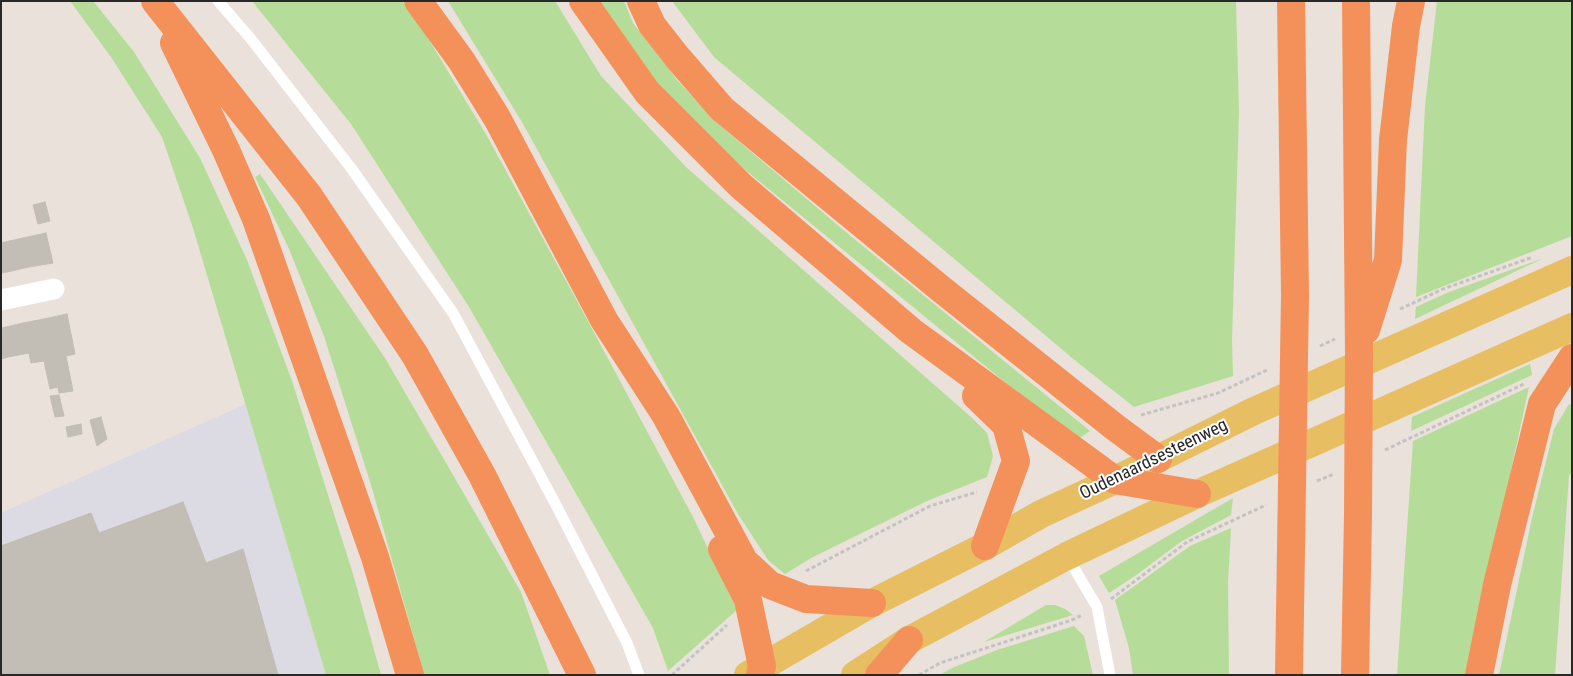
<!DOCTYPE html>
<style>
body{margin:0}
#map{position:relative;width:1573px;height:676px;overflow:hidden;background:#e9e1da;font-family:"Roboto Condensed",sans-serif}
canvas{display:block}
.frame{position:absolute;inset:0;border:2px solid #282828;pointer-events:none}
</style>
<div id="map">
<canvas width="1573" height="676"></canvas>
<div class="frame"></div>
</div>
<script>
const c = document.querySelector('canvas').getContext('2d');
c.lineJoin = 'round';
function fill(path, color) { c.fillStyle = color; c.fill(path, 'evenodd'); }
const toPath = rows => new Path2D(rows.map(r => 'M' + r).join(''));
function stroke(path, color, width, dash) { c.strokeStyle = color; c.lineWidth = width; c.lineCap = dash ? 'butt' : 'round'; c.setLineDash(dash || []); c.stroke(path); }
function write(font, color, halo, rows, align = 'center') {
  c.font = font + ' "Roboto Condensed",sans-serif'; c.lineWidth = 4; c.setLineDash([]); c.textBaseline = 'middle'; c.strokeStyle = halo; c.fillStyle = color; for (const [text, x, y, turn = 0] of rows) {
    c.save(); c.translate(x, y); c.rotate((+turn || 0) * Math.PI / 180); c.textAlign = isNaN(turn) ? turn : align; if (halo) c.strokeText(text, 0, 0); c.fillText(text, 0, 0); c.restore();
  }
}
fill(toPath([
 [246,404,326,675,1,675,1,513]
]), '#dcdae2');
fill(toPath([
 [70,1,93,1,134,52,200,158,247,260,292,381,353,574,381,675,326,675,193,228,162,137,111,57],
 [252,1,402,1,420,25,487,136,583,312,693,517,737,610,668,671,653,628,469,307,351,124],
 [448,1,555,1,601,76,687,168,971,417,987,433,993,456,987,477,927,501,813,557,785,574,768,560,738,514,522,122],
 [598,1,624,1,633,23,678,81,717,123,847,233,1090,431,1078,439,1006,383,743,168,699,128,650,77],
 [672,1,1236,1,1239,112,1232,340,1233,376,1134,407,1077,362,714,57],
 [1437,1,1572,1,1572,236,1416,297,1425,106],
 [260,174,385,358,521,592,550,675,424,675,372,488,324,336,289,249,255,177],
 [1544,258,1415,319,1416,307,1449,292],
 [1530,364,1532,375,1411,431,1412,417],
 [1529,387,1467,675,1397,675,1413,441],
 [1569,404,1572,405,1572,473,1569,475,1555,675,1499,675,1532,518,1554,429],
 [1233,498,1231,515,1182,541,1135,576,1109,593,1099,576],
 [1231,528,1228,583,1229,675,1133,675,1129,648,1115,600,1190,546],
 [1046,605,1055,605,1065,609,1073,615,984,642],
 [1074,626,1084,636,1093,675,940,675,952,668,997,650]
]), '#b5dd99');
const building = toPath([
 [45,202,50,221,38,224,33,205,45,202],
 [46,233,53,263,29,267,23,238,46,233],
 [23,238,29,267,7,272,1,243,23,238],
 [1,244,7,272,1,273,1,244],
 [67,314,75,354,66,356,73,391,59,393,44,319,67,314],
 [44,319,58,387,50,389,44,361,31,363,23,323,44,319],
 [23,323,29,353,8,357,2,328,23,323],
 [1,328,8,357,1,359,1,328],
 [59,395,64,416,55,417,50,396,59,395],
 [101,417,107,439,97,446,90,420,101,417],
 [81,424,82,434,68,437,66,427,81,424],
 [183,502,206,563,243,549,278,675,1,675,1,546,91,513,99,533,183,502]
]);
fill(building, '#c2bdb5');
stroke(building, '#c4bdb4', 1);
stroke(toPath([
 [1400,309,1443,289,1533,257],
 [1320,346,1335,339],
 [1141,415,1218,393,1269,369],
 [1385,450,1524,384],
 [1317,481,1334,474],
 [806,571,930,506,977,492],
 [1111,599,1187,542,1266,505],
 [672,675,727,625],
 [919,675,940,663,1072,620,1082,615]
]), '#c3c3c3', 3, [4, 2.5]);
stroke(toPath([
 [218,1,251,39,351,168,453,313,555,503,627,643,639,675],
 [1067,556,1097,607,1110,675]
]), '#fff', 11);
stroke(toPath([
 [1,300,54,289]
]), '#fff', 21);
stroke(toPath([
 [748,675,872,603,985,546,1041,514,1115,480,1254,411,1572,270],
 [855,675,909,640,1067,556,1197,494,1572,327]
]), '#e7be61', 28);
stroke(toPath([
 [155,1,309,196,415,355,482,475,582,675],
 [418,1,461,60,497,118,604,320,666,416,744,561,770,585,806,599,872,603],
 [583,1,647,92,741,186,911,331,1115,480,1197,494],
 [641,1,652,25,677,57,722,109,941,289,1116,428,1158,459],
 [174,43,226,150,256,219,375,557,410,675],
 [1366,330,1388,260,1393,140,1406,26,1411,1],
 [976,396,1006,425,1016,461,985,546],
 [722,549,748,600,762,666,760,675],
 [879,675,909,640],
 [1289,675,1295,295,1291,1],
 [1355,675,1358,515,1359,353,1356,1],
 [1479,675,1497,585,1542,404,1572,358]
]), '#f4915a', 28);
write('18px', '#282828', '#fff', [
 ["Oudenaardsesteenweg",1154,460,-26]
]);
</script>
